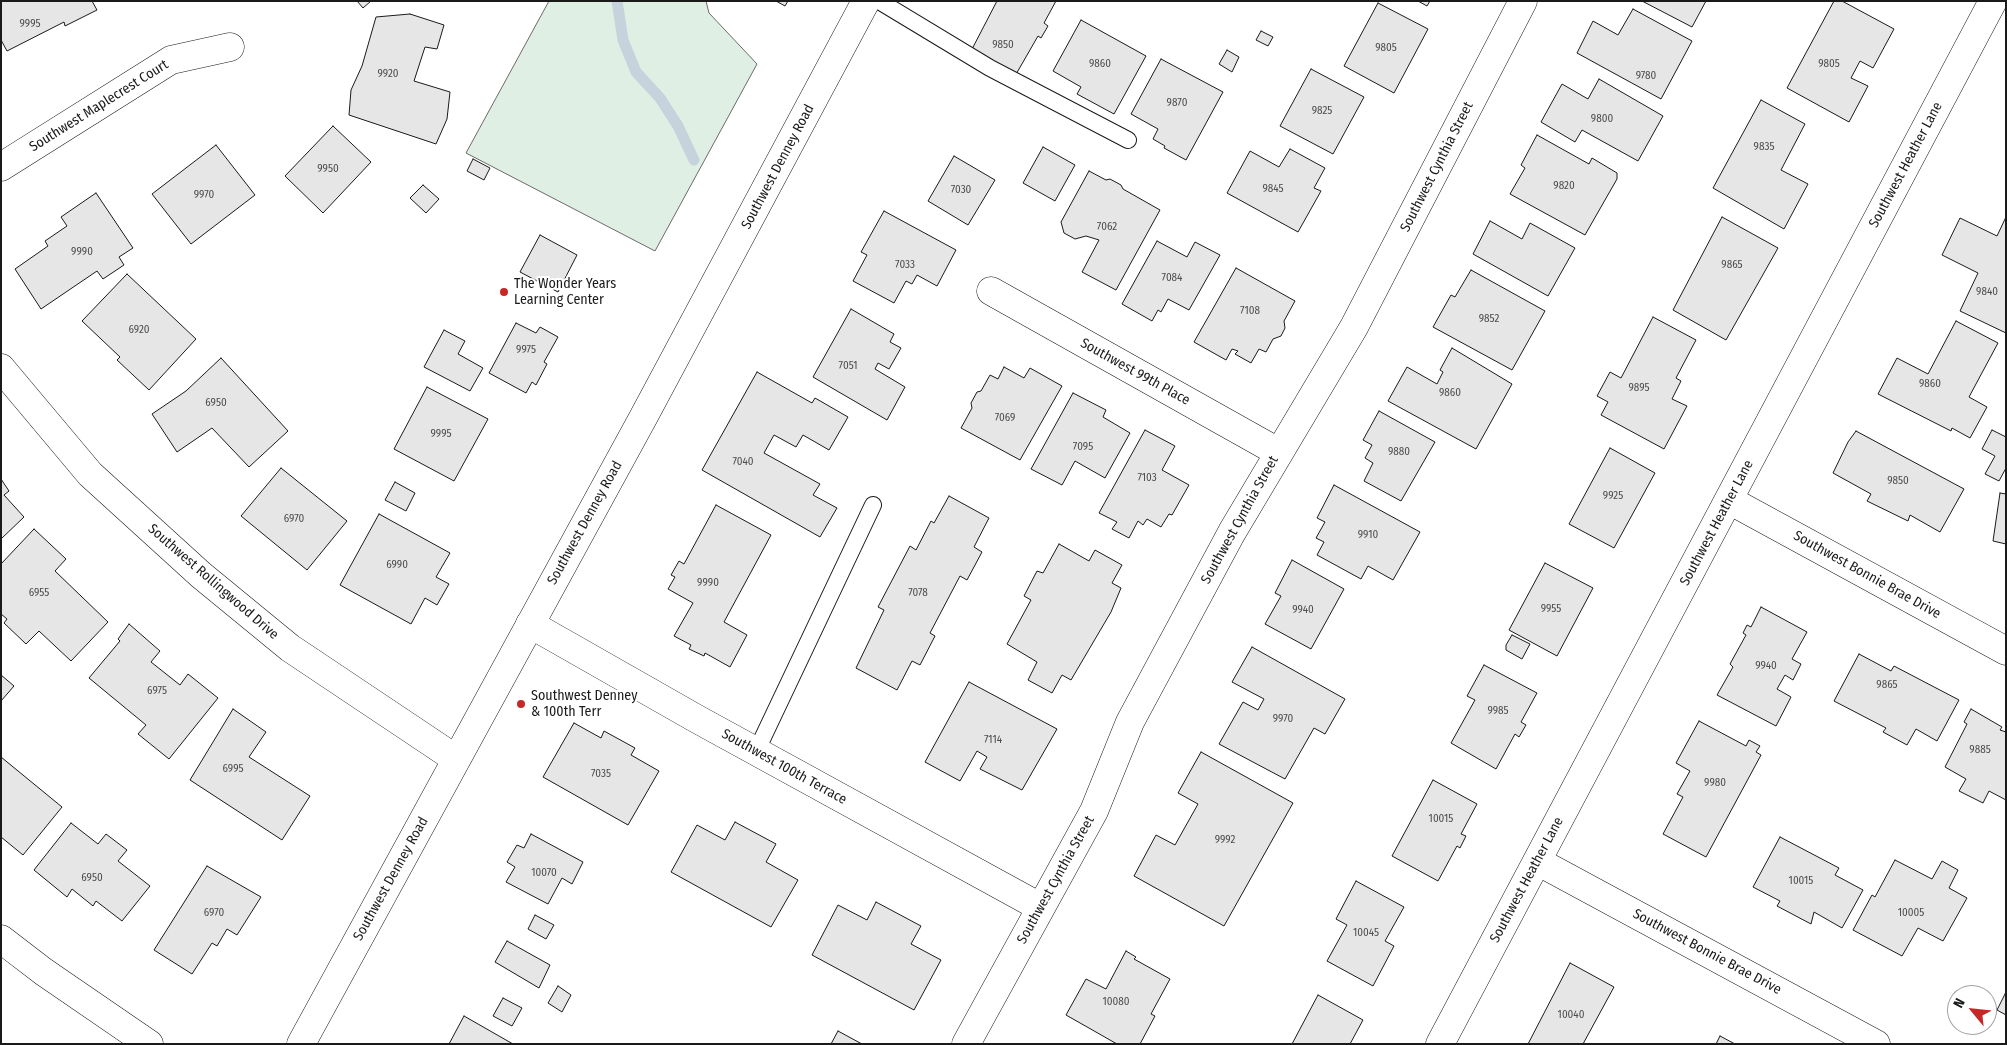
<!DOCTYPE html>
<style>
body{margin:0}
#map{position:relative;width:2007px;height:1045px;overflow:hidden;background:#fff;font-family:"Fira Sans Condensed",sans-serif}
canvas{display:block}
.frame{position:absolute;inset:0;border:2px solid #1a1a1a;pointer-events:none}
.north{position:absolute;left:1947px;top:985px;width:50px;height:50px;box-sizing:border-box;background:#fff;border:1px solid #a3a3a3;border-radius:50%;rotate:298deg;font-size:14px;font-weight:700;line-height:20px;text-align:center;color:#1a1a1a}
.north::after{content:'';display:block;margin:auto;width:18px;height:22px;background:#c62828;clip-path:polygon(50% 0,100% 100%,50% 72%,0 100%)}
</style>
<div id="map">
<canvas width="2007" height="1045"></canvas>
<div class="frame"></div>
<div class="north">N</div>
</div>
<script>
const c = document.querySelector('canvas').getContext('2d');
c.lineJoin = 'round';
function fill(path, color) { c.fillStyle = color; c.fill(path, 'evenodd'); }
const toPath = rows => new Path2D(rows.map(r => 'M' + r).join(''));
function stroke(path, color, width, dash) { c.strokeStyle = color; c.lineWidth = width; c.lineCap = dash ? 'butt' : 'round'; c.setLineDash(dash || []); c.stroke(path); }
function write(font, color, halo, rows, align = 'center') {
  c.font = font + ' "Fira Sans Condensed",sans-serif'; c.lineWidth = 4; c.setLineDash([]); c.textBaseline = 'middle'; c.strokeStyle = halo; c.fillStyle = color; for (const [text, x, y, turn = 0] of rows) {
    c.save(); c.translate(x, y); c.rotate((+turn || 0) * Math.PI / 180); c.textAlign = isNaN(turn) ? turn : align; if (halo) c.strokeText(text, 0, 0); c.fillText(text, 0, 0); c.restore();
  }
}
const green = toPath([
 [549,1,706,1,709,13,757,64,655,251,466,153,549,1]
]);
fill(green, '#e0efe3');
stroke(green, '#6a6a6a', 1);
stroke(toPath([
 [617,1,623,40,636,72,660,98,678,126,694,160]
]), '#c6d2dc', 11);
const building = toPath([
 [1,1,92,1,97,10,65,26,64,22,7,51,1,40,1,1],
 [357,1,371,1,363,8,357,1],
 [776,1,788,1,785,6,776,1],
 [997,1,1056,1,1044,23,1048,26,1041,38,1038,36,1015,76,971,51,997,1],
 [1418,1,1430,1,1427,6,1418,1],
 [1642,1,1706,1,1692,27,1642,1],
 [1834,1,1842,1,1894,29,1873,68,1860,61,1851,78,1868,86,1849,122,1787,88,1834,1],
 [1378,3,1428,29,1394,93,1344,66,1378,3],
 [1633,9,1692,41,1661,99,1577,53,1593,21,1618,35,1633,9],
 [410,14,444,25,437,49,425,47,414,81,450,92,447,119,436,144,349,115,351,90,362,66,376,17,410,14],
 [1081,20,1146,56,1114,114,1077,94,1081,87,1053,71,1081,20],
 [1261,31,1273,37,1268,46,1256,40,1261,31],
 [1227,50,1239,57,1232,72,1219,64,1227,50],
 [1161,59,1223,92,1186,160,1164,148,1165,146,1153,139,1158,129,1131,114,1161,59],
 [1311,69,1364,97,1333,154,1280,126,1311,69],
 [1599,79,1663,116,1638,161,1582,130,1575,142,1541,122,1562,84,1588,99,1599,79],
 [1761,100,1805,124,1781,170,1808,184,1784,229,1713,188,1761,100],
 [333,126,371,162,323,213,285,176,333,126],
 [1537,135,1589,164,1592,158,1617,173,1617,179,1585,235,1510,194,1525,168,1521,165,1537,135],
 [216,145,255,195,191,244,152,194,216,145],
 [1043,147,1075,165,1055,201,1023,183,1043,147],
 [1290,149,1325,168,1314,188,1321,191,1298,232,1227,193,1250,151,1279,167,1290,149],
 [954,156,995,180,968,225,928,201,954,156],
 [473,159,490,168,484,180,467,171,473,159],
 [1089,171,1106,180,1110,179,1121,185,1123,189,1160,210,1116,290,1082,272,1099,240,1086,236,1075,239,1064,233,1061,222,1089,171],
 [423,185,439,199,426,213,410,198,423,185],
 [96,193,133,248,119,257,124,265,103,279,97,271,41,309,15,269,48,246,45,241,67,226,61,217,96,193],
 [884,211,956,250,937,286,917,275,912,284,906,281,894,303,853,281,867,255,861,252,884,211],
 [1722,217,1778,248,1726,340,1673,310,1722,217],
 [2006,217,2006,333,1960,311,1978,273,1942,255,1960,218,1997,236,2006,217],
 [1490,221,1522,239,1530,223,1575,248,1548,296,1473,254,1490,221],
 [540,235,577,255,558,292,520,272,540,235],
 [1157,241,1187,257,1195,242,1220,255,1189,310,1168,299,1161,312,1158,310,1152,321,1122,304,1157,241],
 [1236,268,1295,301,1284,321,1285,328,1281,336,1273,339,1266,352,1259,349,1251,363,1235,354,1238,351,1232,349,1226,360,1194,342,1236,268],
 [1471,270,1545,311,1512,370,1433,327,1451,295,1455,297,1471,270],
 [127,274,196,339,149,390,117,360,120,357,82,321,127,274],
 [851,309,894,334,890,342,901,348,889,369,878,363,875,369,905,387,887,420,813,377,851,309],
 [1653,317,1696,340,1676,378,1681,381,1672,399,1687,406,1664,449,1601,415,1608,402,1597,396,1610,372,1621,378,1653,317],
 [1956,321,1998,343,1969,397,1987,407,1970,438,1952,428,1951,431,1878,394,1897,358,1928,374,1956,321],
 [516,323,536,333,540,327,558,337,544,362,547,364,536,385,532,382,526,393,489,373,516,323],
 [444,330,465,341,458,354,483,368,470,391,424,367,444,330],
 [1452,348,1512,384,1476,449,1388,401,1407,367,1437,384,1443,372,1440,370,1452,348],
 [221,358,288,431,249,467,212,428,177,452,152,414,186,391,221,358],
 [1004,367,1024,378,1030,368,1062,386,1020,460,961,428,972,408,971,403,977,392,981,391,990,375,998,379,1004,367],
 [757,372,812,403,815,398,848,417,829,450,803,435,796,447,774,435,764,453,820,484,813,495,837,508,820,537,702,470,757,372],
 [427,387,488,419,454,481,394,449,427,387],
 [1073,393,1106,410,1103,417,1130,433,1105,478,1075,461,1062,485,1031,469,1073,393],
 [1379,411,1435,442,1401,501,1364,481,1373,463,1365,458,1372,445,1363,440,1379,411],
 [1145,430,1175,446,1162,470,1189,485,1172,515,1169,514,1161,527,1147,519,1143,525,1138,521,1129,538,1112,529,1117,522,1099,513,1145,430],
 [1992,430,2006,437,2006,468,1999,481,1985,474,1995,456,1982,449,1992,430],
 [1856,431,1964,489,1940,532,1910,515,1908,521,1867,501,1871,494,1833,473,1848,442,1856,431],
 [1610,448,1655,473,1614,548,1569,524,1610,448],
 [281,468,347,521,307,570,241,516,281,468],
 [1,479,9,491,4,495,24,517,1,539,1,479],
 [395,482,415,493,406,511,385,500,395,482],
 [1334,485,1420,532,1393,580,1368,566,1361,579,1317,555,1324,542,1316,538,1325,522,1317,518,1334,485],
 [2000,493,2006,494,2006,544,1993,541,2000,493],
 [949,496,989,518,974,547,982,552,967,580,960,576,930,633,935,636,920,665,912,661,897,690,856,668,884,610,878,607,910,546,916,550,931,521,934,523,949,496],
 [716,505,771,535,724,622,747,635,730,667,705,653,704,656,689,649,691,645,674,636,693,603,668,589,675,577,671,575,679,561,684,564,716,505],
 [379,514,450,553,436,577,449,584,437,605,425,598,411,624,340,585,379,514],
 [34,529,66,559,55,571,108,622,71,661,39,631,26,644,4,623,7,619,1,614,1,564,34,529],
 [1059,544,1089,561,1095,550,1122,565,1112,583,1121,588,1111,612,1071,680,1062,675,1052,693,1028,680,1037,662,1007,644,1031,600,1024,596,1037,571,1043,573,1059,544],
 [1292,560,1344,589,1311,649,1265,624,1281,596,1275,593,1292,560],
 [1545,563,1593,588,1557,656,1509,630,1545,563],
 [1761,607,1807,632,1792,659,1801,664,1793,680,1785,675,1777,689,1791,697,1776,726,1717,695,1733,667,1730,664,1746,635,1743,633,1747,625,1751,627,1761,607],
 [129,624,160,651,151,662,180,685,188,674,218,698,169,759,138,734,146,725,89,678,120,641,118,639,129,624],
 [1512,635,1530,644,1522,659,1506,650,1506,645,1512,635],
 [1252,647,1345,699,1325,734,1314,728,1285,779,1219,744,1243,702,1258,710,1264,699,1232,682,1252,647],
 [1859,654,1891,671,1894,666,1959,700,1937,741,1916,729,1907,745,1883,732,1886,728,1834,701,1859,654],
 [1484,665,1537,693,1521,722,1526,725,1519,737,1515,734,1496,769,1451,743,1475,700,1467,696,1484,665],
 [1,675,14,686,1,701,1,675],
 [969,682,1057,729,1022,790,980,769,987,757,977,751,960,781,925,762,969,682],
 [233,709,266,732,249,757,310,796,282,840,190,780,233,709],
 [1971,709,2002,727,2000,730,2006,732,2006,800,1989,791,1983,803,1959,791,1966,779,1945,767,1967,724,1964,722,1971,709],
 [1699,721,1746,746,1749,740,1760,746,1756,752,1761,755,1706,857,1663,834,1683,797,1677,794,1690,771,1676,763,1699,721],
 [574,723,601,738,604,731,635,748,631,755,659,771,628,825,543,777,574,723],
 [1201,752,1293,803,1224,926,1134,876,1156,835,1175,845,1198,804,1178,793,1201,752],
 [1,757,62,807,23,855,1,837,1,757],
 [1433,780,1477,804,1461,834,1466,836,1460,848,1457,846,1438,881,1392,856,1433,780],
 [735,822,776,844,766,862,798,880,771,927,671,872,697,825,725,840,735,822],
 [71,823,98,844,106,834,127,850,118,861,150,886,122,921,96,901,93,906,72,889,67,897,34,870,71,823],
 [531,834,583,862,572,884,562,878,548,904,506,882,515,867,507,862,517,845,524,848,531,834],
 [1780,837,1839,868,1835,875,1863,890,1842,928,1814,912,1811,924,1777,906,1780,901,1753,887,1780,837],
 [1895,860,1932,879,1942,861,1958,870,1949,888,1967,898,1943,941,1918,928,1902,956,1853,930,1872,895,1875,897,1895,860],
 [207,866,261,897,237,935,227,929,217,946,212,943,192,974,154,950,207,866],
 [1356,881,1404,907,1385,941,1394,946,1373,986,1327,961,1347,925,1336,919,1356,881],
 [876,902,921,926,911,944,941,960,914,1010,812,955,838,905,867,920,876,902],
 [535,915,554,925,546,939,528,929,535,915],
 [507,941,550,965,539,988,495,962,507,941],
 [1126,951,1136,957,1134,959,1170,979,1151,1014,1155,1016,1140,1044,1117,1044,1066,1015,1086,979,1106,989,1126,951],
 [1570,963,1614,987,1583,1044,1528,1044,1570,963],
 [558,986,571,995,562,1012,548,1003,558,986],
 [2006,992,2006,1015,1997,1010,2006,992],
 [1318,995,1363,1020,1350,1044,1292,1044,1318,995],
 [503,998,522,1008,512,1026,493,1016,503,998],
 [464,1016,513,1044,449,1044,464,1016],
 [838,1031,862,1044,831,1044,838,1031],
 [1720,1036,1735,1044,1716,1044,1720,1036]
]);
fill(building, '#e6e6e6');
stroke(building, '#1a1a1a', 1);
const lane = toPath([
 [879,1,990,68,1128,140],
 [756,752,873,505]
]);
const street = toPath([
 [1,167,171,60,230,47],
 [991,291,1278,452],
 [1,368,90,474,201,575,290,648,456,759],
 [1729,500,2006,651],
 [530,624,697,719,1040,907],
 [1537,861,1876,1044],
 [1,939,44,972,149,1044],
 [966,1044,1094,811,1130,722,1232,532,1354,327,1523,1],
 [1440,1044,1993,1]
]);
const secondary = toPath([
 [301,1044,644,416,866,1]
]);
stroke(lane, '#1a1a1a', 18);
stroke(street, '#1a1a1a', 29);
stroke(secondary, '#1a1a1a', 29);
stroke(lane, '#fff', 16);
stroke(street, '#fff', 28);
stroke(secondary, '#fff', 28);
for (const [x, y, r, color] of [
 [504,292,5,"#c62828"],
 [521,704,5,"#c62828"]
]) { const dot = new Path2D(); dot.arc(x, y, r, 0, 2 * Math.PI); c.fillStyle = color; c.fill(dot); stroke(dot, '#fff', 2); }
write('11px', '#4d4d4d', null, [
 ["9995",30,24],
 ["9850",1003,45],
 ["9805",1386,48],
 ["9860",1100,64],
 ["9805",1829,64],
 ["9920",388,74],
 ["9780",1646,76],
 ["9870",1177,103],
 ["9825",1322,111],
 ["9800",1602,119],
 ["9835",1764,147],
 ["9950",328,169],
 ["9820",1564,186],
 ["9845",1273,189],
 ["7030",961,190],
 ["9970",204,195],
 ["7062",1107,227],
 ["9990",82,252],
 ["7033",905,265],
 ["9865",1732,265],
 ["7084",1172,278],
 ["9840",1987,292],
 ["7108",1250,311],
 ["9852",1489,319],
 ["6920",139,330],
 ["9975",526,350],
 ["7051",848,366],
 ["9860",1930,384],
 ["9895",1639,388],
 ["9860",1450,393],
 ["6950",216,403],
 ["7069",1005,418],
 ["9995",441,434],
 ["7095",1083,447],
 ["9880",1399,452],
 ["7040",743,462],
 ["7103",1147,478],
 ["9850",1898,481],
 ["9925",1613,496],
 ["6970",294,519],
 ["9910",1368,535],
 ["6990",397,565],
 ["9990",708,583],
 ["6955",39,593],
 ["7078",918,593],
 ["9955",1551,609],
 ["9940",1303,610],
 ["9940",1766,666],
 ["9865",1887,685],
 ["6975",157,691],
 ["9985",1498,711],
 ["9970",1283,719],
 ["7114",993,740],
 ["9885",1980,750],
 ["6995",233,769],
 ["7035",601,774],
 ["9980",1715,783],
 ["10015",1441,819],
 ["9992",1225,840],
 ["10070",544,873],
 ["6950",92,878],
 ["10015",1801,881],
 ["6970",214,913],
 ["10005",1911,913],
 ["10045",1366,933],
 ["10080",1116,1002],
 ["10040",1571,1015]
]);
write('14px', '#1a1a1a', '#fff', [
 ["Southwest Maplecrest Court",99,106,-32],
 ["Southwest Heather Lane",1906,165,-62],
 ["Southwest Denney Road",778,167,-62],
 ["Southwest Cynthia Street",1437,167,-63],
 ["Southwest 99th Place",1135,372,29],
 ["Southwest Cynthia Street",1240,520,-61],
 ["Southwest Denney Road",585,523,-61],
 ["Southwest Heather Lane",1717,523,-62],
 ["Southwest Bonnie Brae Drive",1867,575,29],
 ["Southwest Rollingwood Drive",213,582,41],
 ["Southwest 100th Terrace",784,767,29],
 ["Southwest Denney Road",391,879,-61],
 ["Southwest Cynthia Street",1056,880,-61],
 ["Southwest Heather Lane",1527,880,-62],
 ["Southwest Bonnie Brae Drive",1707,952,28]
]);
write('14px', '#1a1a1a', '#fff', [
 ["The Wonder Years",514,284],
 ["Learning Center",514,300],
 ["Southwest Denney",531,696],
 ["& 100th Terr",531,712]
], 'left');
</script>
